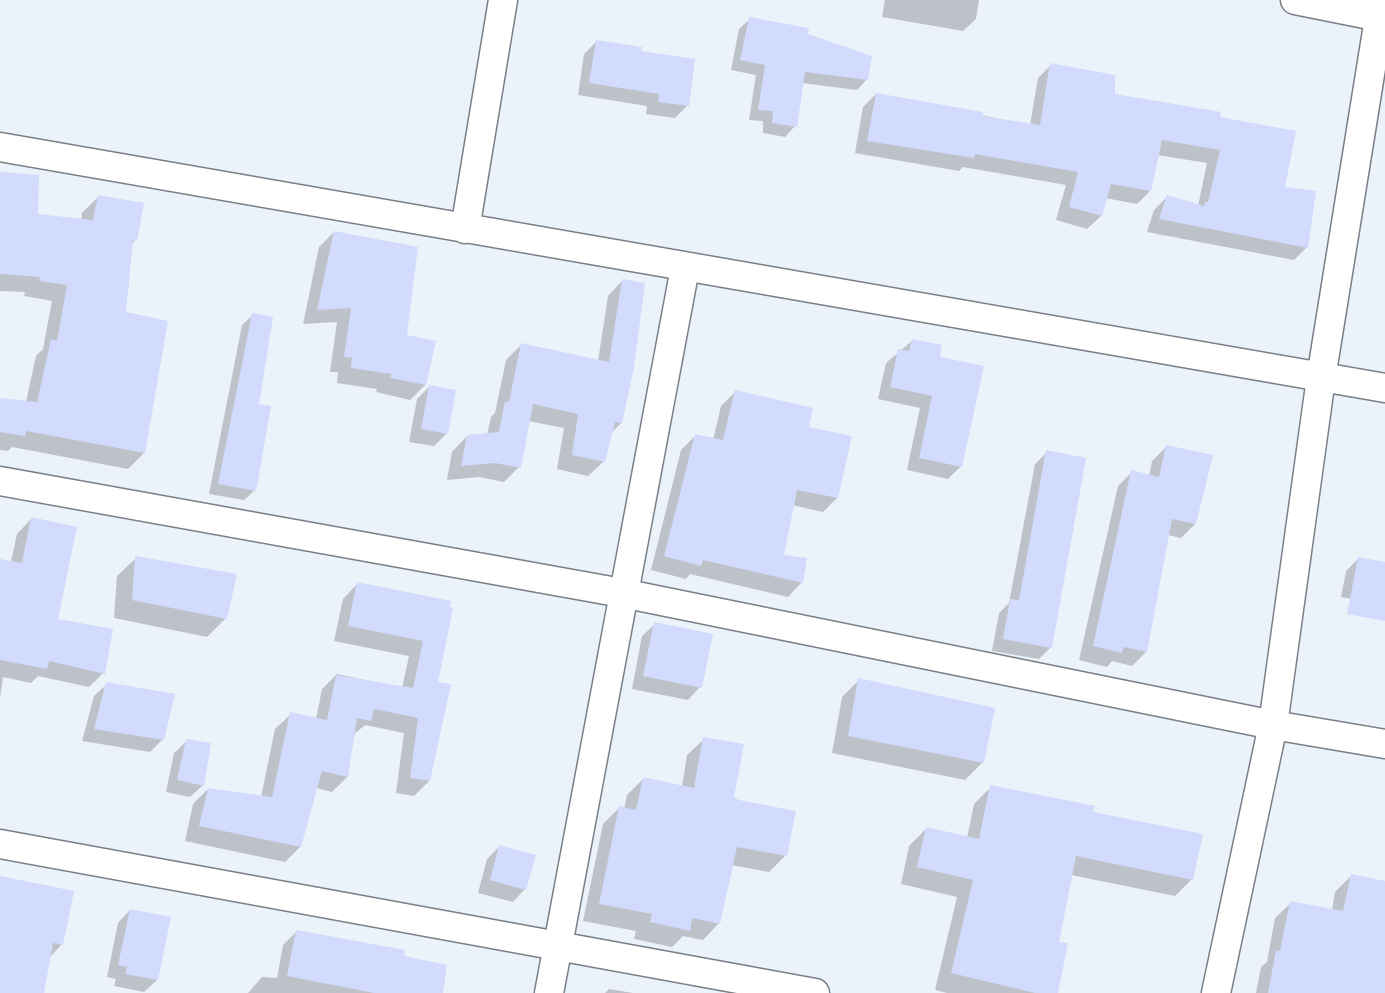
<!DOCTYPE html>
<style>
body{margin:0}
canvas{display:block;background:#ebf2fa}
</style>
<canvas width="1385" height="993"></canvas>
<script>
const c = document.querySelector('canvas').getContext('2d');
c.lineJoin = 'round';
function fill(path, color) { c.fillStyle = color; c.fill(path, 'evenodd'); }
const toPath = rows => new Path2D(rows.map(r => 'M' + r).join(''));
function stroke(path, color, width, dash) { c.strokeStyle = color; c.lineWidth = width; c.lineCap = dash ? 'butt' : 'round'; c.setLineDash(dash || []); c.stroke(path); }
fill(toPath([
 [885,0,979,0,976,19,963,31,882,17],
 [750,19,806,35,867,79,857,90,802,83,795,126,785,137,763,133,763,121,749,120,756,75,731,70,739,29],
 [596,42,639,53,688,105,675,118,646,114,647,106,578,95,584,54],
 [1051,65,1113,95,1218,118,1283,188,1307,247,1294,260,1147,232,1154,210,1167,197,1198,206,1207,163,1157,155,1150,191,1137,204,1105,198,1101,216,1087,229,1056,220,1066,185,963,167,959,171,855,153,863,107,876,94,1030,125,1038,78],
 [0,174,36,215,81,220,82,213,98,197,135,240,131,245,125,314,144,453,128,469,12,447,8,451,0,450,0,400,26,402,36,356,43,349,52,301,24,296,25,292,0,291],
 [334,232,405,336,425,385,410,400,376,392,377,389,337,383,338,372,330,372,337,322,303,324,319,247],
 [622,281,621,423,611,433,603,462,588,476,557,469,564,428,528,421,519,467,504,482,479,477,447,480,452,452,467,436,487,435,491,417,495,413,506,360,521,345,598,361,608,296],
 [253,315,257,405,255,490,244,500,209,494,242,325],
 [913,340,938,358,961,466,948,479,907,470,920,408,878,399,886,363],
 [429,387,446,434,434,446,409,442,417,399],
 [735,392,807,428,837,498,823,512,792,505,783,556,802,582,788,597,690,574,686,579,651,570,681,450,695,436,713,440,721,406],
 [1166,447,1195,524,1181,538,1168,535,1146,652,1132,666,1112,661,1107,667,1079,660,1118,486,1132,472,1149,476,1152,461],
 [1047,452,1051,647,1039,659,992,651,999,613,1009,603,1035,464],
 [31,519,56,620,103,673,89,687,38,676,31,683,3,677,0,698,0,560,11,562,17,534],
 [136,558,226,618,207,637,114,618,117,576],
 [1359,558,1385,563,1385,605,1341,597,1346,571],
 [358,583,449,602,436,683,429,781,414,796,396,793,404,733,365,725,353,735,347,777,332,792,316,788,300,847,285,862,185,841,193,804,208,789,261,797,275,729,291,714,316,719,322,689,337,674,402,688,409,656,334,641,343,599],
 [655,624,700,687,688,700,632,689,642,636],
 [859,680,983,762,965,780,832,753,842,697],
 [107,684,163,739,150,752,82,741,94,696],
 [704,739,733,797,785,856,769,872,731,865,719,923,703,940,683,936,672,947,634,939,636,931,583,921,603,824,619,808,624,809,627,795,644,778,682,787,687,755],
 [187,741,203,785,190,797,166,792,174,753],
 [991,787,1091,813,1192,879,1175,896,1071,875,1057,943,1057,993,947,993,935,990,957,897,901,884,909,846,926,829,967,838,974,804],
 [499,847,525,889,513,902,478,893,487,859],
 [1351,876,1385,883,1385,993,1256,993,1261,967,1267,962,1275,918,1291,903,1332,910,1335,892],
 [0,878,62,944,50,957,43,993,0,993],
 [130,910,157,980,144,992,114,986,116,979,107,977,118,923],
 [297,931,402,957,441,993,248,993,262,977,277,978,283,945],
 [609,989,633,993,605,993]
]), '#0003');
fill(toPath([
 [749,17,809,28,808,34,872,56,868,80,805,72,797,127,772,123,773,111,758,110,765,65,740,60],
 [596,40,642,47,641,51,695,59,689,106,658,102,659,94,589,83],
 [1050,63,1115,75,1115,94,1221,112,1220,117,1296,131,1285,187,1316,191,1308,248,1159,219,1167,195,1204,206,1205,202,1208,202,1220,150,1162,140,1151,191,1111,184,1102,216,1069,207,1078,172,975,154,974,158,867,141,876,93,983,112,982,116,1040,125],
 [0,172,39,175,38,214,93,220,98,195,144,203,137,241,133,240,126,312,168,321,145,453,26,431,25,436,0,432,0,398,37,402,51,339,57,341,67,285,39,281,40,277,0,274],
 [334,231,418,247,407,335,436,341,426,385,390,378,391,374,351,368,352,358,344,357,351,308,317,310],
 [622,279,645,283,634,367,622,423,615,422,605,462,572,455,578,414,533,404,521,468,495,463,461,466,467,435,499,432,505,401,509,402,521,343,609,362],
 [252,313,273,317,259,404,271,406,256,491,218,484],
 [912,339,942,345,940,357,984,366,962,467,919,458,932,396,890,387,898,349,909,351],
 [429,385,456,390,448,434,421,429],
 [735,390,813,408,809,427,852,436,838,498,797,490,784,555,807,558,803,583,703,560,701,566,664,556,695,434,723,440],
 [1166,445,1213,455,1196,524,1172,519,1147,652,1124,647,1122,653,1093,646,1131,470,1159,477],
 [1046,450,1086,458,1052,648,1003,639,1010,599,1019,600],
 [31,517,77,527,58,619,113,629,105,674,49,661,47,669,0,660,0,559,22,563],
 [135,556,237,574,227,619,132,600],
 [1358,557,1385,562,1385,621,1347,614],
 [357,582,451,601,450,607,453,608,438,682,451,684,430,781,410,778,418,718,374,709,371,721,357,718,348,777,322,771,301,847,199,826,208,788,272,797,290,712,327,720,336,675,413,688,423,641,348,626],
 [654,622,713,634,702,688,643,676],
 [858,678,995,708,984,763,848,736],
 [106,682,175,694,164,740,94,729],
 [703,737,744,744,734,797,739,800,796,811,787,856,737,847,720,924,692,918,690,931,650,922,652,914,599,904,619,806,636,810,643,777,694,788],
 [186,739,211,743,204,786,177,780],
 [990,785,1095,806,1093,812,1203,834,1193,880,1076,856,1059,942,1068,943,1058,993,1035,993,951,973,973,880,917,867,926,827,979,839],
 [499,845,536,855,526,890,490,880],
 [1351,874,1385,881,1385,993,1268,993,1276,950,1280,951,1290,901,1343,911],
 [0,876,74,891,63,945,53,943,44,993,0,993],
 [130,909,171,917,158,980,125,974,127,967,118,965],
 [296,930,405,950,404,956,447,965,443,993,374,993,287,976]
]), '#d2dafd');
const minor = toPath([
 [1295,0,1385,18],
 [0,147,1385,388],
 [465,229,503,0],
 [0,481,622,593,1273,725,1385,744],
 [0,844,815,993],
 [549,993,685,268],
 [1216,993,1273,725,1321,378,1382,0]
]);
stroke(minor, '#797f86', 31);
stroke(minor, '#fff', 28);
</script>
